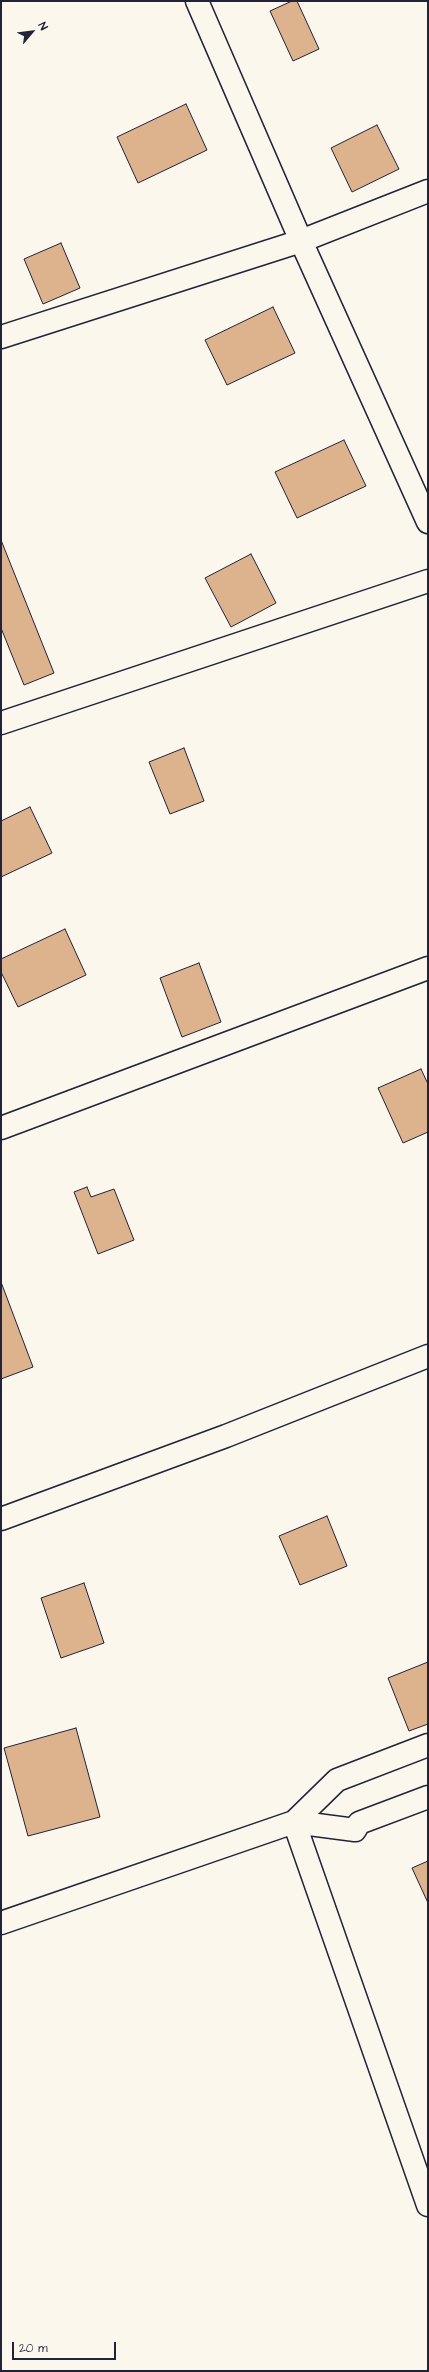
<!DOCTYPE html>
<style>
body{margin:0}
#map{position:relative;width:429px;height:2372px;overflow:hidden;background:#fbf7ec;font-family:"Architects Daughter",sans-serif}
canvas{display:block}
.frame{position:absolute;inset:0;border:2px solid #22223b;pointer-events:none}
.north{position:absolute;left:12px;top:12px;width:40px;height:40px;-webkit-text-stroke:3px #fbf7ec;paint-order:stroke;rotate:62deg;font-size:11px;font-weight:700;line-height:16px;text-align:center;color:#22223b}
.north::after{content:'';display:block;margin:auto;width:14px;height:18px;background:#22223b;clip-path:polygon(50% 0,100% 100%,50% 72%,0 100%)}
.scale{position:absolute;left:12px;top:2342px;width:104px;height:18px;box-sizing:border-box;border:2px solid #22223b;border-top:0;padding-left:5px;font-size:12px;line-height:14px;white-space:nowrap;color:#22223b;-webkit-text-stroke:3px #fbf7ec;paint-order:stroke}
</style>
<div id="map">
<canvas width="429" height="2372"></canvas>
<div class="frame"></div>
<div class="north">N</div>
<div class="scale">20 m</div>
</div>
<script>
const c = document.querySelector('canvas').getContext('2d');
c.lineJoin = 'round';
function fill(path, color) { c.fillStyle = color; c.fill(path, 'evenodd'); }
const toPath = rows => new Path2D(rows.map(r => 'M' + r).join(''));
function stroke(path, color, width, dash) { c.strokeStyle = color; c.lineWidth = width; c.lineCap = dash ? 'butt' : 'round'; c.setLineDash(dash || []); c.stroke(path); }
const building = toPath([
 [292,1,297,1,319,49,293,61,270,11,292,1],
 [186,104,207,150,138,183,117,137,186,104],
 [377,125,399,169,352,192,331,148,377,125],
 [61,243,80,288,43,304,24,259,61,243],
 [273,307,295,353,227,385,205,340,273,307],
 [344,440,366,486,297,518,275,472,344,440],
 [1,540,54,673,24,685,1,628,1,540],
 [251,554,276,603,231,627,205,578,251,554],
 [184,748,204,801,170,814,149,762,184,748],
 [30,807,52,853,1,877,1,821,30,807],
 [65,929,86,975,18,1007,1,972,1,959,65,929],
 [199,963,221,1022,182,1037,160,978,199,963],
 [421,1069,428,1084,428,1132,403,1143,378,1088,421,1069],
 [87,1187,91,1197,114,1189,134,1240,98,1254,74,1192,87,1187],
 [1,1282,33,1367,1,1379,1,1282],
 [327,1516,347,1566,300,1585,279,1536,327,1516],
 [84,1583,104,1643,61,1658,41,1598,84,1583],
 [428,1662,428,1724,409,1731,388,1678,428,1662],
 [76,1728,100,1817,28,1836,4,1748,76,1728],
 [428,1861,428,1903,412,1868,428,1861]
]);
fill(building, '#ddb38d');
stroke(building, '#22223b', 1);
const street = toPath([
 [197,1,301,241,428,522],
 [1,337,301,241,428,191],
 [1,723,428,581],
 [1,1128,428,968],
 [1,1519,226,1436,428,1356],
 [294,1822,428,2205],
 [294,1822,355,1830,359,1823,428,1797],
 [1,1923,294,1822,337,1780,428,1745]
]);
stroke(street, '#22223b', 25);
stroke(street, '#fbf7ec', 22);
</script>
